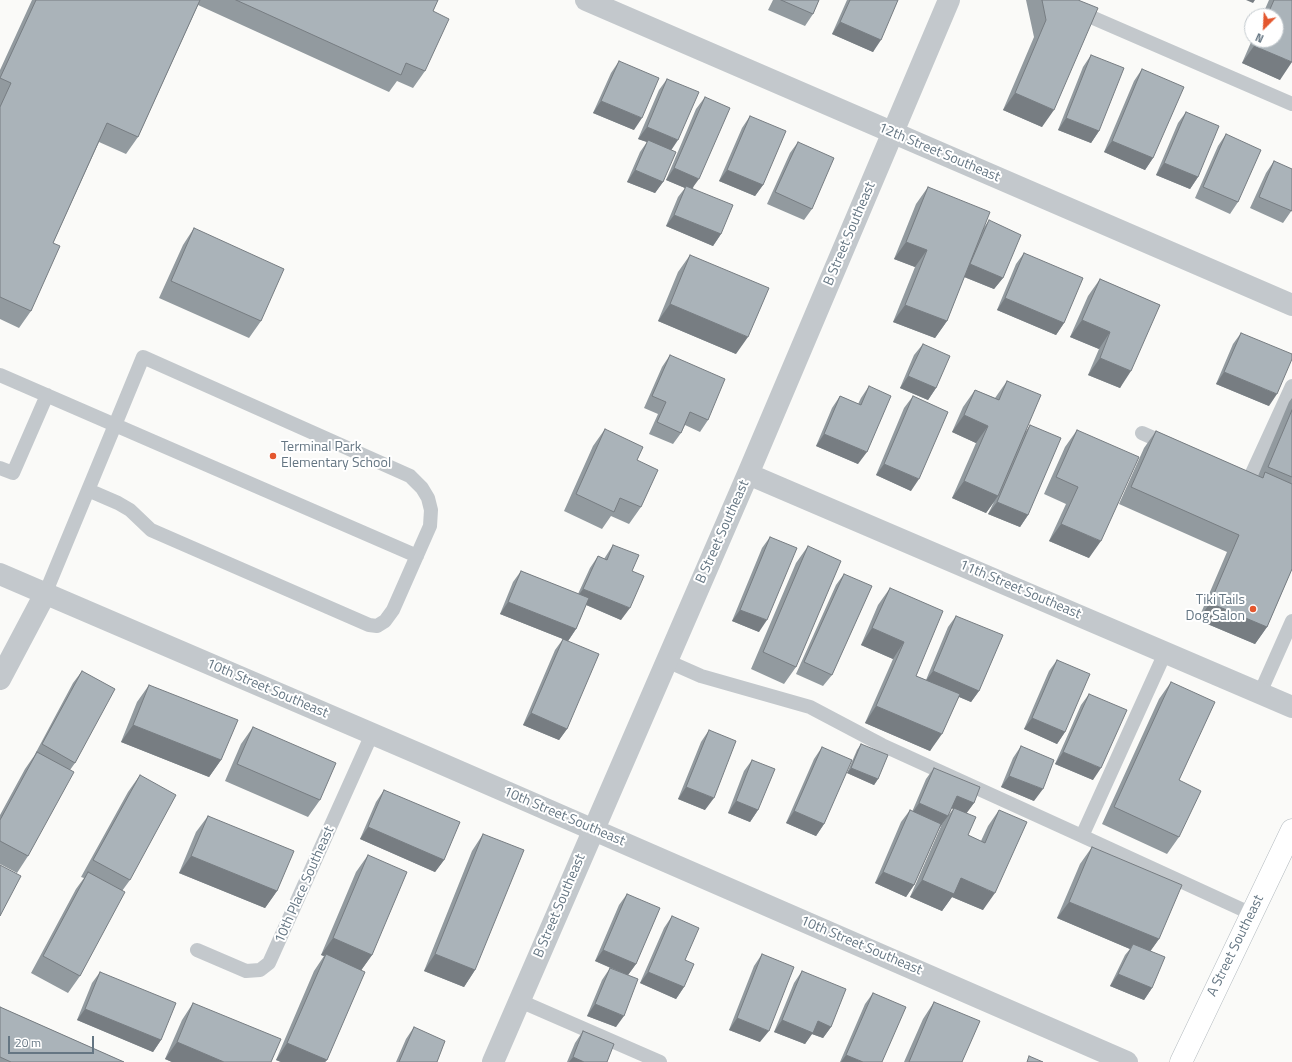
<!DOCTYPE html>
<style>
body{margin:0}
#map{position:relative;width:1292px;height:1062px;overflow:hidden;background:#fafaf8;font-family:"Titillium Web",sans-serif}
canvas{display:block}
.north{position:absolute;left:1244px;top:8px;width:40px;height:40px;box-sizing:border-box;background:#fff;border:1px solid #c1c8cd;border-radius:50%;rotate:204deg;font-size:11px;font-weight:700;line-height:16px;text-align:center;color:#657683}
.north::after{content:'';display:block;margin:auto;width:14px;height:18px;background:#e4572e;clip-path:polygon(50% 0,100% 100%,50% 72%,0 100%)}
.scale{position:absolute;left:8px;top:1036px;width:86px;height:18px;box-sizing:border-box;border:2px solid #657683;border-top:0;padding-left:5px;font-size:12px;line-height:14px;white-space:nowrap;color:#657683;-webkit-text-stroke:3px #fff;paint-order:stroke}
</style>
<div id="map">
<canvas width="1292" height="1062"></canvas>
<div class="north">N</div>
<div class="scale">20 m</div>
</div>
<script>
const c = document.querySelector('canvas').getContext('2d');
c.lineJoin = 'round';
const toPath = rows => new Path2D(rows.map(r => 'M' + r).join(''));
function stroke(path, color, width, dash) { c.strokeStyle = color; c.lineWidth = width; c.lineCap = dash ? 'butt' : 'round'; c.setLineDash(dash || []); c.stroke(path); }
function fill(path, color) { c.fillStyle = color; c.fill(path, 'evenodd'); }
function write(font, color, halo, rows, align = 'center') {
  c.font = font + ' "Titillium Web",sans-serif'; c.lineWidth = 4; c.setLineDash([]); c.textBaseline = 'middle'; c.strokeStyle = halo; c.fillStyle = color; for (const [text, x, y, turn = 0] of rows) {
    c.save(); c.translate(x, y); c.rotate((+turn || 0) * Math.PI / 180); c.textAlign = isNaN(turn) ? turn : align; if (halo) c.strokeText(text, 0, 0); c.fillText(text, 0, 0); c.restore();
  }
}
const secondary = toPath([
 [1181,1062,1292,830]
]);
stroke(secondary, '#b3babf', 23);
stroke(toPath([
 [1052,0,1292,104],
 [0,375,417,556],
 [1142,433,1169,445],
 [0,468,13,473,47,395],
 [1240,478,1248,482,1292,386],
 [45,594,115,425,143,357,410,476,422,488,428,498,431,510,430,526,393,610,385,621,377,626,369,625,151,530,130,510,118,503,88,490],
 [1165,653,1082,836,1252,914],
 [667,661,701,676,810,707,882,745,1082,836],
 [1260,693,1292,621],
 [197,950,246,971,260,970,269,963,372,734],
 [520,1001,660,1062]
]), '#c3c8cc', 14);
stroke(toPath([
 [748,474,1292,707],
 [0,574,417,753,1127,1062],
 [0,679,45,594],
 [493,1062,748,474,949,0]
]), '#c3c8cc', 22);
stroke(toPath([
 [586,0,1292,305]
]), '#c3c8cc', 22);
stroke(secondary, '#fff', 22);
fill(toPath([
 [32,0,438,0,433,11,425,71,413,88,397,81,389,92,198,5,138,137,126,154,99,142,53,243,31,311,19,328,0,319,0,70],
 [773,0,819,0,813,14,805,26,768,10],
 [847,0,898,0,873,52,832,34],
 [1026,0,1078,0,1042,127,1003,110,1034,37],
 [1269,0,1292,0,1280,80,1242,63,1252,40,1276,40,1276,16,1262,16],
 [1091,55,1099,131,1091,143,1058,130,1083,67],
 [619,61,634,130,593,113,611,73],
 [1142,69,1153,158,1145,170,1104,152,1134,81],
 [667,79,671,150,663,182,655,193,627,182,640,152,647,142,638,139,659,90],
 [705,97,693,189,721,234,713,246,666,226,678,197,685,188,666,180,696,109],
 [1186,112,1198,177,1190,189,1156,175,1178,123],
 [750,116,763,185,755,196,719,181,742,128],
 [1226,134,1238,202,1230,214,1195,198,1218,146],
 [798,142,812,209,804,220,767,204,790,153],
 [1274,161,1292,210,1283,223,1250,208,1266,173],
 [928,187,983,229,989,220,1003,278,994,289,964,277,947,321,935,338,893,322,915,267,894,259,916,204],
 [194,228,261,321,249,338,159,298,183,245],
 [1024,253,1064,323,1056,335,997,310,1016,264],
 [690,255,736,354,658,321,678,272],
 [1100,279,1160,305,1120,388,1088,375,1099,349,1070,337,1088,296],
 [1241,333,1269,406,1216,384,1233,344],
 [923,344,936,388,928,400,900,388,914,355],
 [670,355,708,420,700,432,685,425,681,433,673,444,649,434,658,414,644,408,662,367],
 [1007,381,1026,431,1030,425,1028,515,1020,527,988,514,994,502,986,513,952,498,976,443,952,432,963,407,975,390,995,398],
 [869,386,858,464,816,446,832,408,840,396,858,404,861,398],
 [913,396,911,491,876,475,904,408],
 [1292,398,1292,569,1267,627,1255,644,1198,620,1227,552,1119,504,1144,448,1156,431,1258,476,1289,402],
 [605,429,637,460,641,507,629,524,611,516,602,529,564,511,593,446],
 [1077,430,1089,558,1049,541,1066,504,1044,494,1065,447],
 [770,537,759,632,732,621,762,548],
 [613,545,632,571,621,620,586,605,576,629,568,641,567,729,559,740,523,725,555,650,563,639,500,614,513,582,521,571,578,594,590,568,598,556,604,559],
 [808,546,796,667,784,684,751,669,796,563],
 [844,574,832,675,823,686,796,674,836,585],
 [890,588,916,676,926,680,948,627,956,616,979,691,971,702,959,697,930,751,865,723,893,659,861,645,878,605],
 [1057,660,1065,732,1057,744,1024,729,1049,671],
 [82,671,75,763,70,770,28,856,17,873,0,864,0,815,25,769,34,756,73,683],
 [1171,682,1179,780,1179,837,1167,854,1102,824,1159,699],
 [149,685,221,760,209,777,121,742,137,702],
 [1089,694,1093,780,1055,764,1081,705],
 [253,727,320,800,308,817,225,781,241,744],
 [709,730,705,810,678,799,701,742],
 [861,744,878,779,874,785,847,773,857,750],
 [1021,746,1034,801,1001,787,1013,758],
 [822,747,824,824,816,836,786,823,814,759],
 [752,760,758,810,750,822,728,813,744,771],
 [934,768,974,803,966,813,968,835,981,841,988,826,999,810,983,910,952,897,942,911,910,897,942,824,948,816,940,827,914,885,906,897,875,883,901,822,910,810,912,812,926,779],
 [951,808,953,809,948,816],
 [140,775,130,880,122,891,80,976,68,993,31,973,76,889,84,878,81,877,128,792],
 [384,790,444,860,435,872,360,839,376,802],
 [208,816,277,891,265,908,179,873,196,832],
 [483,834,475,970,464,987,424,971,472,851],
 [1092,847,1159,939,1150,951,1152,988,1144,1000,1110,986,1125,955,1130,949,1057,918,1080,864],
 [368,855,372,955,361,970,327,1060,325,1062,281,1062,276,1060,314,971,324,956,321,955,356,872],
 [627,894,636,964,628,975,616,1027,587,1016,602,980,610,968,626,975,595,961,619,905],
 [672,916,685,960,684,987,676,999,640,983,664,928],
 [762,954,760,1042,729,1030,754,966],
 [802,971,831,1027,823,1038,812,1034,805,1044,774,1032,794,983],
 [100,972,161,1040,153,1052,77,1020,92,983],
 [873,993,882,1062,840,1062,865,1004],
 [934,1002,962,1062,904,1062,923,1019],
 [193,1003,271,1062,172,1062,165,1059,182,1020],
 [0,1007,124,1062,0,1062],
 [414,1027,437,1062,396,1062,406,1039],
 [583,1031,607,1062,567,1062,575,1043]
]), '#929a9f');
fill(toPath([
 [1246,0,1255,0,1253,3],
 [840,22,881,40,873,52,832,34],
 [1254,46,1292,62,1280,80,1242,63],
 [1015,93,1054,110,1042,127,1003,110],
 [601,101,642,118,634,130,593,113],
 [1066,118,1099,131,1091,143,1058,130],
 [647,127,678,140,670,152,648,140,647,142,638,139],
 [1112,141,1153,158,1145,170,1104,152],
 [1164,163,1198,177,1190,189,1156,175],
 [674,168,699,179,691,190,686,186,685,188,666,180],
 [635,170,663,182,655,193,627,182],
 [727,170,763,185,755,196,719,181],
 [674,215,721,234,713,246,666,226],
 [906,242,927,250,915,267,894,259],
 [970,264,1003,278,994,289,962,276],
 [1005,298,1064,323,1056,335,997,310],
 [670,304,748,337,736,354,658,321],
 [905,305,947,321,935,338,893,322],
 [1082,320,1110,332,1099,349,1070,337],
 [1100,358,1131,371,1120,388,1088,375],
 [1224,372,1277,394,1269,406,1216,384],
 [908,376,936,388,928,400,900,388],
 [964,415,988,426,976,443,952,432],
 [824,434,867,452,858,464,816,446],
 [884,464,919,479,911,491,876,475],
 [964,481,998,496,986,513,952,498],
 [997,502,1028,515,1020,527,988,514],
 [1061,524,1101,541,1089,558,1049,541],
 [583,589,630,608,621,620,575,600],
 [508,602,576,629,568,641,500,614],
 [1210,603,1267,627,1255,644,1198,620],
 [740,610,767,620,759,632,732,621],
 [872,628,904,642,893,659,861,645],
 [933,671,979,691,971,702,925,682],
 [876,706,942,734,930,751,865,723],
 [531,713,567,729,559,740,523,725],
 [1032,718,1065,732,1057,744,1024,729],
 [133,725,221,760,209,777,121,742],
 [1063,752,1101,768,1093,780,1055,764],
 [851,768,878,779,874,785,847,773],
 [1009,776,1043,789,1034,801,1001,787],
 [686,787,714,798,705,810,678,799],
 [957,796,974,803,966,814,949,807],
 [736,801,758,810,750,822,728,813],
 [919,803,948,816,940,827,911,815],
 [794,811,824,824,816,836,786,823],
 [368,827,444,860,435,872,360,839],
 [191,856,277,891,265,908,179,873],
 [883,872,914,885,906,897,875,883],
 [961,878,995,893,983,910,952,897,942,911,910,897,922,880],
 [1069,902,1159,939,1147,956,1133,944,1130,949,1057,918],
 [333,938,372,955,360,972,326,954,324,956,321,955],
 [603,950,636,964,628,975,595,961],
 [435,954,475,970,464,987,424,971],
 [648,972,684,987,676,999,640,983],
 [1118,974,1152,988,1144,1000,1110,986],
 [595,1004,624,1016,616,1027,587,1016],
 [85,1009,161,1040,153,1052,77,1020],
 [737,1018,769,1031,760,1042,729,1030],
 [782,1020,818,1021,831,1027,823,1038,812,1034,805,1044,774,1032],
 [177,1042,224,1062,172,1062,165,1059],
 [287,1043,327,1060,325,1062,281,1062,276,1060],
 [846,1055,863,1062,841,1062],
 [573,1057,584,1062,569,1062]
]), '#777d82');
const building = toPath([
 [36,0,200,0,138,137,107,123,53,243,60,246,31,311,0,297,0,107,11,83,0,78,36,0],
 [236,0,438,0,433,11,449,19,425,71,406,63,401,75,236,0],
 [781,0,819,0,813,14,781,0],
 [850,0,898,0,881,40,840,22,850,0],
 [1042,0,1078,0,1098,8,1054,110,1015,93,1046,20,1042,0],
 [1274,0,1292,0,1292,62,1254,46,1257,40,1276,40,1276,16,1267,16,1274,0],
 [1091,55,1124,68,1099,131,1066,118,1091,55],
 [619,61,659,78,642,118,601,101,619,61],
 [1142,69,1184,87,1153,158,1112,141,1142,69],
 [667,79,699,92,678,140,647,127,667,79],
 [705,97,730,108,699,179,674,168,705,97],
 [1186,112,1219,126,1198,177,1164,163,1186,112],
 [750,116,786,131,763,185,727,170,750,116],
 [1226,134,1261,150,1238,202,1203,187,1226,134],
 [648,140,676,152,663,182,635,170,648,140],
 [798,142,834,158,812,209,775,192,798,142],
 [1274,161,1292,169,1292,211,1259,197,1274,161],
 [686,186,733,205,721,234,674,215,686,186],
 [928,187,990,212,947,321,905,305,927,250,906,242,928,187],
 [989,220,1021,235,1003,278,970,264,989,220],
 [194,228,284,269,261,321,171,281,194,228],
 [1024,253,1083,278,1064,323,1005,298,1024,253],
 [690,255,769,288,748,337,670,304,690,255],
 [1100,279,1160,305,1131,371,1100,358,1110,332,1082,320,1100,279],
 [1241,333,1292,354,1292,359,1277,394,1224,372,1241,333],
 [923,344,950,356,936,388,908,376,923,344],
 [670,355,725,379,708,420,690,412,681,433,657,422,666,402,652,396,670,355],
 [1007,381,1041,395,998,496,964,481,988,426,964,415,975,390,999,400,1007,381],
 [869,386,891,396,867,452,824,434,840,396,861,405,869,386],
 [913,396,948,412,919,479,884,464,913,396],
 [1292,410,1292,477,1268,467,1292,410],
 [1030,425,1061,438,1028,515,997,502,1030,425],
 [605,429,643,447,637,460,658,470,641,507,620,498,614,512,576,494,605,429],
 [1077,430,1139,457,1101,541,1061,524,1078,487,1056,477,1077,430],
 [1156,431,1263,478,1265,472,1292,484,1292,569,1267,627,1210,603,1239,535,1131,487,1156,431],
 [770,537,797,548,767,620,740,610,770,537],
 [613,545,639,555,632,571,644,576,630,608,583,589,598,556,607,560,613,545],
 [808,546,841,561,796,667,763,652,808,546],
 [521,571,589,598,576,629,508,602,521,571],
 [844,574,872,586,832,675,804,662,844,574],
 [890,588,943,611,916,676,960,694,942,734,876,706,904,642,872,628,890,588],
 [956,616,1003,635,979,691,933,671,956,616],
 [563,639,599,654,567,729,531,713,563,639],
 [1057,660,1090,674,1065,732,1032,718,1057,660],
 [82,671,115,689,75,763,42,744,82,671],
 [1171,682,1215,702,1179,780,1201,791,1179,837,1114,807,1171,682],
 [149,685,238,720,221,760,133,725,149,685],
 [1089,694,1127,710,1101,768,1063,752,1089,694],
 [253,727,336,763,320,800,237,764,253,727],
 [709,730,736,741,714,798,686,787,709,730],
 [861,744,888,755,878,779,851,768,861,744],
 [1021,746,1054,760,1043,789,1009,776,1021,746],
 [822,747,852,760,824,824,794,811,822,747],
 [37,752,74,772,28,856,0,841,0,820,37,752],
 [752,760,775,769,758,810,736,801,752,760],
 [934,768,980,787,974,803,957,796,948,816,919,803,934,768],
 [140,775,176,795,130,880,93,860,140,775],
 [384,790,460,822,444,860,368,827,384,790],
 [954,808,976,817,968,835,985,843,999,810,1027,822,995,893,961,878,954,894,922,880,954,808],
 [910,810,941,824,914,885,883,872,910,810],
 [208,816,294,851,277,891,191,856,208,816],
 [483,834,524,850,475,970,435,954,483,834],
 [1092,847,1182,885,1159,939,1069,902,1092,847],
 [368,855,407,872,372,955,333,938,368,855],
 [0,865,21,876,0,916,0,865],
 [88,872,125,892,80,976,43,956,88,872],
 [627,894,660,908,636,964,603,950,627,894],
 [672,916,699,928,685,960,694,964,684,987,648,972,672,916],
 [1133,944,1165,957,1152,988,1118,974,1133,944],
 [326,954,365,972,327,1060,287,1043,326,954],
 [762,954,794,967,769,1031,737,1018,762,954],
 [610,968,638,979,624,1016,595,1004,610,968],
 [802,971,846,989,831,1027,818,1021,813,1033,782,1020,802,971],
 [100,972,176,1003,161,1040,85,1009,100,972],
 [873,993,906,1007,882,1062,863,1062,846,1055,873,993],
 [934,1002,980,1021,962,1062,909,1062,934,1002],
 [193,1003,281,1039,271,1062,224,1062,177,1042,193,1003],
 [0,1007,124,1062,11,1062,0,1057,0,1007],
 [414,1027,445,1041,437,1062,399,1062,414,1027],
 [583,1031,614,1044,607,1062,584,1062,573,1057,583,1031],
 [1029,1056,1043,1062,1027,1062,1029,1056]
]);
fill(building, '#aab3b9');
stroke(building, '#777d82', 1);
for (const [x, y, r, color] of [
 [273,456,4,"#e4572e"],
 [1253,609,4,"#e4572e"]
]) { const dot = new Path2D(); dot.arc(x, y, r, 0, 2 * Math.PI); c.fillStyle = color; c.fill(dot); stroke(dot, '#fff', 1.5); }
write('14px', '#657683', '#fff', [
 ["12th Street Southeast",939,153,23],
 ["B Street Southeast",850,234,-67],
 ["B Street Southeast",723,532,-66],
 ["11th Street Southeast",1020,590,23],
 ["10th Street Southeast",267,689,23],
 ["10th Street Southeast",564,817,23],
 ["10th Place Southeast",305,885,-66],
 ["B Street Southeast",560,906,-67],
 ["10th Street Southeast",861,946,23],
 ["A Street Southeast",1236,946,-64]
]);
write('14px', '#657683', '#fff', [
 ["Terminal Park",281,448],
 ["Elementary School",281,464],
 ["Tiki Tails",1245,601,"right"],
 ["Dog Salon",1245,617,"right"]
], 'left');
</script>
